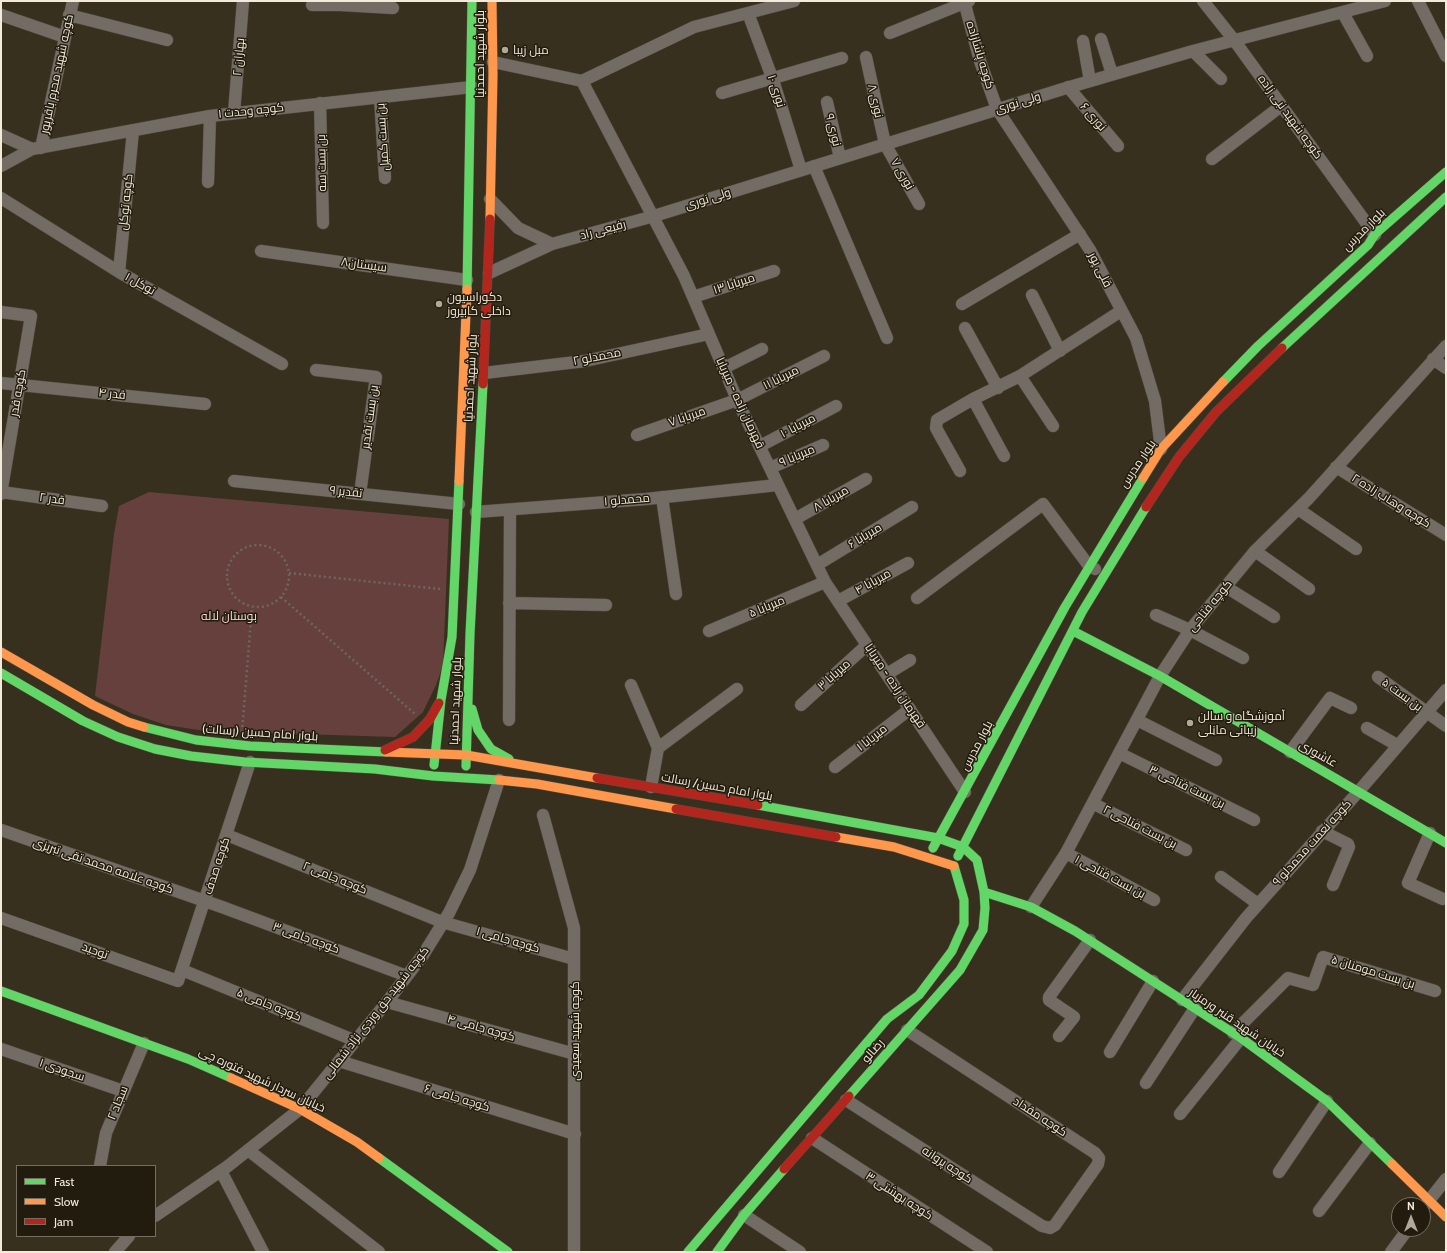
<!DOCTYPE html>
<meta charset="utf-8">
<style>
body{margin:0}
#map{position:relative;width:1447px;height:1253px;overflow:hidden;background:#37301f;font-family:Cabin,sans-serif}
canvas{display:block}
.frame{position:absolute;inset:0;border:2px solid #f3ead9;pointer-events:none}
.legend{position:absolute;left:16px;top:1165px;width:140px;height:72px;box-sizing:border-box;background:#221c0f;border:1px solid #766e60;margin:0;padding:5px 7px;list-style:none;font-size:12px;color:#f3ead9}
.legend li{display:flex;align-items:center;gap:8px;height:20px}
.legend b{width:20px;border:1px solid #766e60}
.north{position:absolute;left:1391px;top:1197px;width:40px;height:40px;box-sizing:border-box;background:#221c0f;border:1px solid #766e60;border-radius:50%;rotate:0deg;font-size:11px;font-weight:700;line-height:16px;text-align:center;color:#f3ead9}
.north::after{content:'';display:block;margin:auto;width:14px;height:18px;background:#b1a998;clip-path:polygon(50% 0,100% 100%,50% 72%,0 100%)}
</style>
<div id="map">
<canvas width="1447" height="1253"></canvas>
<div class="frame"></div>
<ul class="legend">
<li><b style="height:5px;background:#63d668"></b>Fast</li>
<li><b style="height:5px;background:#ff974d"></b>Slow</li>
<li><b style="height:5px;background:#b3261e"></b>Jam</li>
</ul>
<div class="north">N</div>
</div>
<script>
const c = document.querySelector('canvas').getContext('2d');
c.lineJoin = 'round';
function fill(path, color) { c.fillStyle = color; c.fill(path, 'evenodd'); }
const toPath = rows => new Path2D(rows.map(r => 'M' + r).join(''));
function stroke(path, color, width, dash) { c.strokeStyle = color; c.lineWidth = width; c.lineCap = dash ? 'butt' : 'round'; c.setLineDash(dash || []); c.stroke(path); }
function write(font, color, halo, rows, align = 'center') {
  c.font = font + ' Cabin,Cairo,sans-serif'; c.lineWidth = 3; c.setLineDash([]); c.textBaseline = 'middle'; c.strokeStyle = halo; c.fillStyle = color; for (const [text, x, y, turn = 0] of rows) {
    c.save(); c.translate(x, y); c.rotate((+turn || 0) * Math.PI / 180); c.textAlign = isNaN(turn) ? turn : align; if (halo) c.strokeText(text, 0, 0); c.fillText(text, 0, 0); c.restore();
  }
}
fill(toPath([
 [149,492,449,519,443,665,436,685,423,712,395,737,205,731,166,725,133,714,95,696,114,534,119,506]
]), '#65403c');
const street = toPath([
 [340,1,340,5,393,8],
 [964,1,980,61,997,109,1090,250,1136,338,1155,401,1161,449],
 [1203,1,1234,40,1375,235],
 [1418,1,1446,56],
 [312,5,340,5],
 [748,13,773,80,801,170],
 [1343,13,1367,56],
 [1,15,65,37],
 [69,15,167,40],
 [890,33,969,1],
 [1101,39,1112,74],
 [1083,41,1090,81],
 [1193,51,1221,79],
 [866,57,885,144,919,204],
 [493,62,582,81,684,276,739,404,825,582,965,792],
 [582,81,694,27,794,1],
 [1068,87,1118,146],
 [722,93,842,58],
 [380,97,385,178],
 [827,102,840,158],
 [320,103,323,223],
 [234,113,243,1],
 [1,135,32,149],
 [41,148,73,1],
 [1212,159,1281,106],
 [1,166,32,149,210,116,472,87],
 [814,166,887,338],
 [208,182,210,116],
 [1,198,119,272,282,364],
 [490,199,518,228,552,244],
 [261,251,467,280],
 [119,272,133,131],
 [489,273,552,244,654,216,1063,89,1193,51,1385,1],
 [1032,295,1060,351],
 [693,297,774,271],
 [962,304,1080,234],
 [1,312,31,316,1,494],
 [965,328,998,388],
 [1433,359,1446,368],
 [724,368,762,349],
 [316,370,376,377,360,494],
 [484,373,585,361,709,334],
 [1020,376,1053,426],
 [1,383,205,404],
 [973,399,1004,456],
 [637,435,737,400,824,356],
 [760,446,836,406],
 [1336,467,1446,535],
 [770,468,823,445],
 [960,471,936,428,937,420,973,399,1020,376,1121,311],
 [234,481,459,504],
 [1,492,102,506],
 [662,497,676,594],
 [1298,509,1356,549],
 [476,512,646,499,778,485],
 [795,519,866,479],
 [1255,551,1309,589],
 [817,565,912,507],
 [1226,587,1274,617],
 [917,598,1043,504,1089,566,1095,569],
 [838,601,908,563],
 [509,603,606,605],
 [1156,615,1190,630,1243,658],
 [709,631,825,582],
 [887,674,910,660],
 [1378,677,1446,726],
 [631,685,658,748,651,787],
 [801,705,867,645],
 [509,720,510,510],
 [1137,720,1216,760],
 [1367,728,1397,745],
 [658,748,737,689],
 [1290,752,1330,698,1351,708],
 [1119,753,1254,820],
 [835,767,910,709],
 [1094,804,1186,850],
 [543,815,574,928,574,1252],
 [1,830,222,907,407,976],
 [1322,831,1348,844,1349,847,1333,885],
 [1430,833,1408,883,1443,899],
 [227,835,442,922,574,959],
 [1066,853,1154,900],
 [1221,877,1258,904],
 [1031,907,1066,853,1160,676,1190,630,1255,551,1309,498,1446,346],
 [1,918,178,981,250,762],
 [182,970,356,1041],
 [1182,1000,1246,918,1359,791,1446,690],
 [387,1002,575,1054],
 [1233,1033,1288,978,1313,985,1323,957,1435,991],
 [1059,1036,1074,1017,1049,1000,1049,997,1090,940],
 [1,1049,123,1091],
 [1110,1052,1153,981],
 [339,1061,575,1134],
 [1146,1083,1195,1008],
 [846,1100,1042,1226,1050,1228,1055,1225,1098,1164,1099,1158,1095,1153,907,1030],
 [1180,1114,1241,1038],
 [812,1138,987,1252],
 [248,1150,379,1252],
 [100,1166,106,1133,144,1043],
 [221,1171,263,1252],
 [1279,1172,1327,1101],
 [1423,1208,1446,1179],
 [1319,1211,1370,1143],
 [744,1215,800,1252],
 [155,1216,228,1166,300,1109,387,1002,423,955,449,913,470,870,499,780],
 [115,1252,129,1236],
 [1391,1252,1408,1229]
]);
const fast = toPath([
 [467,289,472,1],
 [1282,348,1446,197],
 [1223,382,1258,346,1368,245,1375,234,1446,172],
 [1073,631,1160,676,1446,843],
 [1,673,83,721,118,737,155,749,191,756,245,762,375,769,433,776,499,780],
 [472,709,478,730,491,749,509,759],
 [144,727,196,740,250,746,386,752],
 [434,765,441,700,452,637,459,481],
 [466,766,470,634,483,384],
 [758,805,938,838,963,847,977,860,984,892,985,908,983,930,960,970,849,1096],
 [933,848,1065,607,1143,478],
 [958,856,1082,612,1146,507],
 [984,892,1031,907,1075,931,1241,1038,1327,1101,1392,1164],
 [1,991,188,1059,231,1078],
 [379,1158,508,1252],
 [688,1252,887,1019,919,995,952,951,964,924,964,900,954,866],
 [717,1252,744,1215,784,1169]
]);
const slow = toPath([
 [490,219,493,75,492,1],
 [1143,478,1161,449,1223,382],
 [459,481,467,289],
 [1,652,93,705,128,722,144,727],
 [386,752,466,755,597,778],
 [499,780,537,784,676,809],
 [836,837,894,847,954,866],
 [231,1078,300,1109,357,1142,379,1158],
 [1392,1164,1446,1217]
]);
const jam = toPath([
 [483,384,490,219],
 [1146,507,1179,457,1216,412,1282,348],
 [385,750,413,737,430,719,439,703],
 [597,778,758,805],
 [676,809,836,837],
 [784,1169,849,1096]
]);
stroke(street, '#534d3e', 13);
stroke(fast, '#534d3e', 10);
stroke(slow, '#534d3e', 10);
stroke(jam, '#534d3e', 10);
stroke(toPath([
 '227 576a31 31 0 1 1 62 0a31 31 0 1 1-62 0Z',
 [289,573,440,589],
 [281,597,415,714],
 [242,732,252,607]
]), '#6d675e', 2.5, [2, 3]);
stroke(street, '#726c65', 12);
stroke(fast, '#63d668', 9);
stroke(slow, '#ff974d', 9);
stroke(jam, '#b3261e', 9);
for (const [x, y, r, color] of [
 [505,50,4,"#b1a998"],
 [439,304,4,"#b1a998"],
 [1190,723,4,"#b1a998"]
]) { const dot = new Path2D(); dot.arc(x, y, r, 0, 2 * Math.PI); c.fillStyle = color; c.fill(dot); stroke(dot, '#221c0f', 1.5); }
write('12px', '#f3ead9', '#221c0f', [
 ["مبل زیبا",513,50],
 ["دکوراسیون",447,297],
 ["داخلی کابیروز",447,311],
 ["آموزشگاه و سالن",1198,716],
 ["زیبائی مانِلی",1198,730]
], 'left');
write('12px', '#f3ead9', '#221c0f', [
 ["بلوار شهید احمدنیا",480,54,-90],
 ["کوچه پاشازاده",980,55,73],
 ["بهاران ۲",239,57,-85],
 ["کوچه شهید محرم باقرپور",57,74,-78],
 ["نوری ۱۰",776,91,72],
 ["نوری ۸",875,101,77],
 ["ولی نوری",1018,103,-17],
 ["کوچه وحدت ۱",251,111,-6],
 ["نوری ۶",1093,117,49],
 ["کوچه شهید نبی زاده",1290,117,54],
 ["نوری ۹",833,130,76],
 ["بن بست کمیل",383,137,-94],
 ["بن بست سه",322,163,-91],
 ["نوری ۷",902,174,60],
 ["ولی نوری",708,199,-17],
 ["کوچه توکل",126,202,-84],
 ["رفیعی راد",603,230,-15],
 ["بلوار مدرس",1364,230,-45],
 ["سیستان۸",364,265,8],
 ["قلی پور",1100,270,63],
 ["توکل ۱",140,284,29],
 ["میربابا ۱۳",734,284,-18],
 ["محمدلو ۲",597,357,-11],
 ["بلوار شهید احمدنیا",471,378,-87],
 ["میربابا ۱۱",781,378,-27],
 ["کوچه قدر",18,393,-80],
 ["قدر ۴",112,394,6],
 ["قهرمان زاده - میربابا",740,403,65],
 ["بن بست تقدیر",370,417,-82],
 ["میربابا ۷",687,417,-19],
 ["میربابا ۱۰",798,426,-28],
 ["میربابا ۹",797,456,-23],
 ["بلوار مدرس",1138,464,-56],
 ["۹ تقدیر",346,492,6],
 ["قدر ۲",52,499,8],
 ["میربابا ۸",831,499,-30],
 ["محمدلو ۱",627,500,-5],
 ["کوچه وهاب زاده ۲",1391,501,32],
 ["میربابا ۶",865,536,-31],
 ["میربابا ۴",873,582,-29],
 ["کوچه فتاحی",1210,606,-51],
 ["میربابا ۵",767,607,-23],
 ["میربابا ۳",834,675,-42],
 ["قهرمان زاده - میربابا",895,686,56],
 ["۵ بن بست",1402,695,36],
 ["بلوار شهید احمدنیا",456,701,-88],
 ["بلوار امام حسین (رسالت)",260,733,4],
 ["میربابا ۱",872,738,-38],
 ["بلوار مدرس",977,746,-62],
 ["عاشوری",1318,754,30],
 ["بلوار امام حسین/ رسالت",717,787,10],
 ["بن بست فتاحی ۳",1187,787,26],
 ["بن بست فتاحی ۲",1140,827,27],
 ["کوچه نعمت محمدلو ۹",1312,843,-48],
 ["کوچه علامه محمد تقی تبریزی",103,866,19],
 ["کوچه صدف",217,866,-72],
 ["بن بست فتاحی ۱",1110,877,28],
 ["کوچه جامی ۲",335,878,22],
 ["کوچه جامی ۳",306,938,20],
 ["کوچه جامی ۱",508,940,16],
 ["توحید",95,951,20],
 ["۵ بن بست مومنان",1373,972,17],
 ["کوچه جامی ۵",269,1005,22],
 ["کوچه شهید حق وردی نژاد شمالی",376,1013,-52],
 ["خیابان شهید قنبر ورمزیار",1237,1023,34],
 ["کوچه جامی ۴",481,1028,16],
 ["کوچه شهید سعیدی",575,1031,-90],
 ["رضالو",873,1051,-49],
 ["سجودی ۱",62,1070,19],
 ["خیابان سردار شهید فتوره چی",262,1080,25],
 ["کوچه جامی ۶",457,1098,17],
 ["سجاد ۲",118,1103,-68],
 ["کوچه مقداد",1040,1117,33],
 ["کوچه پروانه",947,1165,33],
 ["کوچه بهشتی ۳",899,1196,33]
]);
write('12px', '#ffd9d6', '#221c0f', [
 ["بوستان لاله",229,616]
]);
</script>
